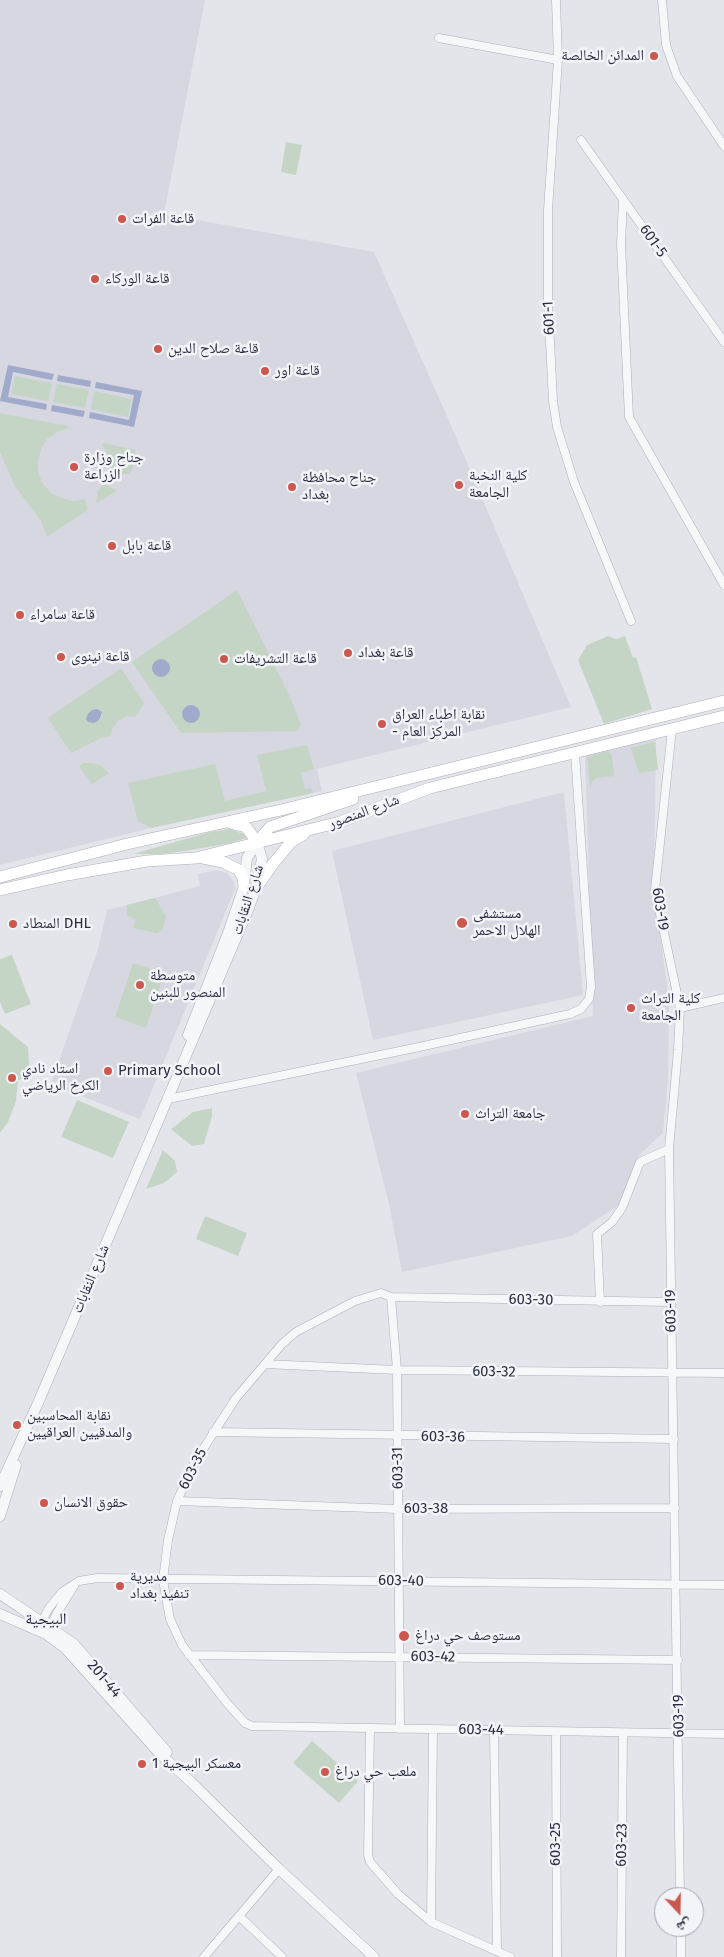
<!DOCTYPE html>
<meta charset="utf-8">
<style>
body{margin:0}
#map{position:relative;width:724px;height:1957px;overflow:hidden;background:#e4e5eb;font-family:"Fira Sans","Noto Naskh Arabic",sans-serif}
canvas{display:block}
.north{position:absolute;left:654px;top:1887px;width:50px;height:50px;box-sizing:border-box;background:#f3f4f8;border:1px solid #a3a5b0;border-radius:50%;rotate:159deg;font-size:14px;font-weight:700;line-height:20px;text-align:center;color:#2c2f43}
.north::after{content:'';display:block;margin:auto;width:18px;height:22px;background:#cc584d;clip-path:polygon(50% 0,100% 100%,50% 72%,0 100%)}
</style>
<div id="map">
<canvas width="724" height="1957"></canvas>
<div class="north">ش</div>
</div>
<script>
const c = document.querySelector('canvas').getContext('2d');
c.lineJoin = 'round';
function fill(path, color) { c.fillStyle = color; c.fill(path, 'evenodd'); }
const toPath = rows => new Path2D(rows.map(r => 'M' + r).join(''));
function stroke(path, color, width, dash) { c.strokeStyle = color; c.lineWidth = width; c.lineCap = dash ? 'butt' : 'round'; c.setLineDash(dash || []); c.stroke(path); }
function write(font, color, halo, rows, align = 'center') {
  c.font = font + ' "Fira Sans","Noto Naskh Arabic",sans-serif'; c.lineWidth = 5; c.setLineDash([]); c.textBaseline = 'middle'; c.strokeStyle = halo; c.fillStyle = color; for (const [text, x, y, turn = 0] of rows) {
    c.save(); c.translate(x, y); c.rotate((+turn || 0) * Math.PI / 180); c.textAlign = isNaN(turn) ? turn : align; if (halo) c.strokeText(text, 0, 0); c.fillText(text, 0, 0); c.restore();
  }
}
fill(toPath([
 [0,0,205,0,164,214,374,252,450,423,571,707,317,769,322,791,151,828,0,865],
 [656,739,654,889,669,1001,668,1079,663,1133,640,1154,619,1205,572,1236,402,1272,389,1204,356,1073,593,1016,585,754],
 [564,792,583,995,373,1040,332,851],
 [217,870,227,873,234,882,235,889,140,1119,51,1084,98,949,107,910,200,886,198,874]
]), '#d6d7e0');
fill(toPath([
 [286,142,302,145,296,175,281,172],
 [15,376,52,383,48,401,11,394],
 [57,384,89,390,85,408,53,402],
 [94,391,131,399,128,417,91,409],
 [0,413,67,426,69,428,57,432,47,439,41,449,38,461,38,473,43,484,51,493,61,498,73,501,85,499,88,510,47,537,41,521,15,486,0,452],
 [104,443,135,450,133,467,129,474,118,474,109,470,109,458,102,444],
 [104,484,117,491,97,503,96,500,98,496,97,492],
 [237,590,291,699,301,725,297,731,181,733,132,662],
 [608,636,616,639,625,636,633,658,636,657,652,709,604,724,578,660,587,645],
 [121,668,144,703,135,717,127,716,118,721,112,728,111,736,103,737,71,753,48,718],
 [655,742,658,770,639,773,631,748],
 [307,745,314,769,301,773,305,789,311,788,313,793,151,828,138,821,128,783,215,764,225,801,266,791,257,755],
 [608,751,612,755,614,776,597,778,593,781,590,787,587,757],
 [84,763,89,763,100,765,109,773,92,784,79,766],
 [229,829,244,834,246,835,246,838,231,843,185,851,161,854,133,854,210,832],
 [155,898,166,916,162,931,157,933,133,928,136,919,127,916,127,905],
 [12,955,31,1004,5,1014,0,1002,0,959],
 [133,963,164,973,146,1028,115,1017],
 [0,1024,28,1047,30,1077,18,1080,16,1101,8,1122,0,1133],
 [77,1100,129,1122,113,1158,61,1137],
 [212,1108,212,1116,204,1144,192,1146,171,1129,193,1112],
 [163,1150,175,1161,177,1172,164,1183,146,1189],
 [205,1216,247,1233,238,1256,196,1239],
 [312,1741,358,1781,339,1803,293,1763]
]), '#c5d5c5');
fill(toPath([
 [8,365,54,374,52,380,13,372,8,397,47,404,46,410,0,401],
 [58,375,91,381,90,387,57,381],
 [96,382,142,391,134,427,89,418,90,412,129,420,134,395,95,388],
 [52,405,85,411,83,417,51,411],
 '152 668a9 9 0 1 1 18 0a9 9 0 1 1-18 0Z',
 '182 714a9 9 0 1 1 18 0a9 9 0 1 1-18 0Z',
 [97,709,102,712,99,720,94,723,88,722,86,719,88,714,92,710]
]), '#a0aaca');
const minor = toPath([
 [556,0,558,60,548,210,548,302,553,401,557,427,574,482,631,621],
 [662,0,666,45,677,76,724,146],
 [439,38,558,60],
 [581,140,724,342],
 [623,200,621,244,629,417,724,585],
 [672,729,655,890,680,1008,678,1050,669,1149,680,1897],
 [680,1008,724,998],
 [168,1099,419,1047,570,1014,581,1009,589,999,591,987,575,753],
 [391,1297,397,1370,400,1729],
 [600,1302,597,1234,612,1222,622,1208,640,1162,669,1149],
 [671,1302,391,1297,381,1293,355,1301,313,1323,296,1332,282,1344,265,1364,236,1398,196,1460,177,1501,168,1540,163,1580,170,1619,182,1645,227,1703,245,1723,252,1726,724,1734],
 [265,1364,397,1370,724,1373],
 [213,1432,674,1439],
 [177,1501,398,1509,675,1508],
 [40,1625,49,1608,62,1592,79,1581,97,1578,724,1585],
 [47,1632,57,1613,74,1586],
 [189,1655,678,1660],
 [370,1729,368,1855,370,1862,398,1894,431,1922,510,1957],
 [494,1731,497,1951],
 [556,1732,557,1957],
 [239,1916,282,1957],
 [431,1922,433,1730],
 [681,1927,681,1957],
 [204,1957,279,1869],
 [621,1957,623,1733]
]);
const tertiary = toPath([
 [188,1035,228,933,244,886,247,858,257,842],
 [0,1486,38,1403,248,910,256,888,262,859,257,842],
 [0,1516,16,1465],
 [0,1594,74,1644,167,1752],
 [0,1614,46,1634,65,1648,160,1754,191,1782,279,1869,374,1957]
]);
const secondary = toPath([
 [230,823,246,827,257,842],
 [257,842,270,827,353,799],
 [203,858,223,862,239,870,243,878,244,886],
 [0,877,127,844,281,810,724,701],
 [256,888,272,865,291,842,304,834],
 [0,890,67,875,147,861,196,858,340,822,430,788,724,716]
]);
stroke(minor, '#adaeb9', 9);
stroke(tertiary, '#adaeb9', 11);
stroke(secondary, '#adaeb9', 12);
stroke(minor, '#f6f7f9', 8);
stroke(tertiary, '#f6f7f9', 10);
stroke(secondary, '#fff', 11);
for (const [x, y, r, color] of [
 [654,56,5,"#cc584d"],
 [122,219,5,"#cc584d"],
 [95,279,5,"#cc584d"],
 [158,349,5,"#cc584d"],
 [265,371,5,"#cc584d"],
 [74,467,5,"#cc584d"],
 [459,485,5,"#cc584d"],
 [292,487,5,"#cc584d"],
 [112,546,5,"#cc584d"],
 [20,615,5,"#cc584d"],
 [348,653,5,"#cc584d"],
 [61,657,5,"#cc584d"],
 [224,659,5,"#cc584d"],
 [382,724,5,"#cc584d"],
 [462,923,6,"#cc584d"],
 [13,924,5,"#cc584d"],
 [140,985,5,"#cc584d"],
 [631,1008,5,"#cc584d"],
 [108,1071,5,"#cc584d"],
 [12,1078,5,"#cc584d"],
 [465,1114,5,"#cc584d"],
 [17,1425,5,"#cc584d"],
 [44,1503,5,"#cc584d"],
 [120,1586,5,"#cc584d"],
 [404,1636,6,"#cc584d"],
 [142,1764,5,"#cc584d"],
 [325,1772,5,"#cc584d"]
]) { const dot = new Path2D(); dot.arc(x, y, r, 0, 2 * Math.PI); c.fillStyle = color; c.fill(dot); stroke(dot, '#f3f4f8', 2); }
write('15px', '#2c2f43', '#f3f4f8', [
 ["المدائن الخالصة",644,56,"right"],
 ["قاعة الفرات",132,219],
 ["قاعة الوركاء",105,279],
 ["قاعة صلاح الدين",168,349],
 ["قاعة اور",275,371],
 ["جناح وزارة",84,458],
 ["الزراعة",84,475],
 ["كلية النخبة",469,476],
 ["الجامعة",469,493],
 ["جناح محافظة",302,478],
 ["بغداد",302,495],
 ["قاعة بابل",122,546],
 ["قاعة سامراء",30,615],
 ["قاعة بغداد",358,653],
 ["قاعة نينوى",71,657],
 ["قاعة التشريفات",234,659],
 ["نقابة اطباء العراق",392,715],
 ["- المركز العام",392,732],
 ["مستشفى",473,914],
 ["الهلال الاحمر",473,931],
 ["المنطاد DHL",23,924],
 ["متوسطة",150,976],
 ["المنصور للبنين",150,993],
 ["كلية التراث",641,999],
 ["الجامعة",641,1016],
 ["استاد نادي",22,1069],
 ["الكرخ الرياضي",22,1086],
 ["Primary School",118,1071],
 ["جامعة التراث",475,1114],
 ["نقابة المحاسبين",27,1416],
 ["والمدقيين العراقيين",27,1433],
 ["حقوق الانسان",54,1503],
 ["مديرية",130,1577],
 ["تنفيذ بغداد",130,1594],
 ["مستوصف حي دراغ",415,1636],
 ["معسكر البيجية 1",152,1764],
 ["ملعب حي دراغ",335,1772]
], 'left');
write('15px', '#2c2f43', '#f3f4f8', [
 ["601-5",653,241,55],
 ["601-1",549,318,-93],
 ["شارع المنصور",364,812,-20],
 ["شارع النقابات",248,900,-72],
 ["603-19",660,909,81],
 ["شارع النقابات",91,1279,-67],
 ["603-30",531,1300,1],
 ["603-19",671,1311,-91],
 ["603-32",494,1372,1],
 ["603-36",443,1437,1],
 ["603-31",398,1468,-91],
 ["603-35",193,1469,-63],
 ["603-38",426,1509],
 ["603-40",401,1581,1],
 ["603-42",433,1657,1],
 ["201-44",104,1679,50],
 ["603-19",679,1716,-91],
 ["603-44",481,1730,1],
 ["603-25",556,1844,-90],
 ["603-23",622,1845,-89]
]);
write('16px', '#1e2034', '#f3f4f8', [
 ["البيجية",46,1620]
]);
</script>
